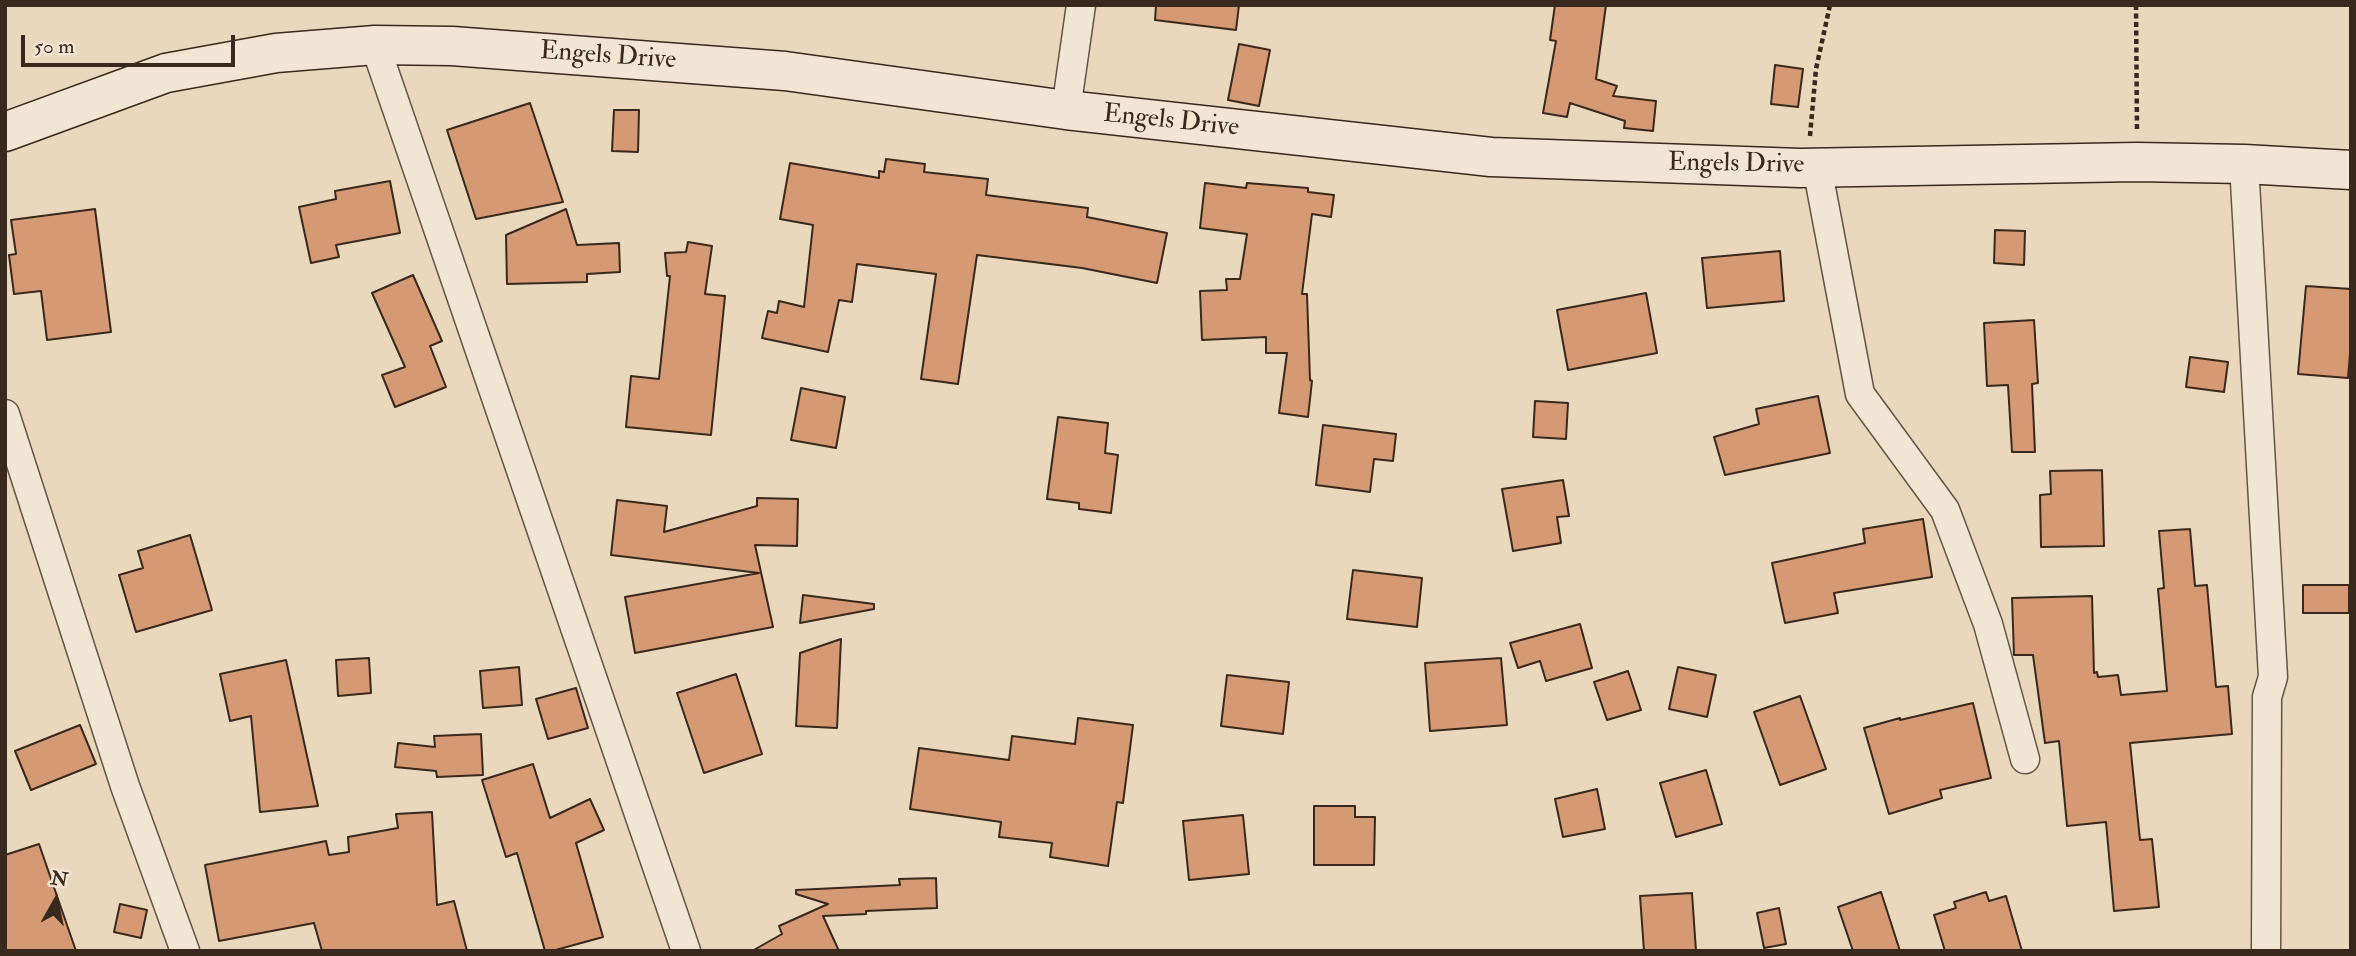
<!DOCTYPE html>
<style>
body{margin:0}
#map{position:relative;width:2356px;height:956px;overflow:hidden;background:#ead8bc;font-family:"IM FELL Double Pica",serif}
canvas{display:block}
.frame{position:absolute;inset:0;border:7px solid #38281d;pointer-events:none}
.north{position:absolute;left:21px;top:865px;width:70px;height:70px;-webkit-text-stroke:5px #f1e6d3;paint-order:stroke;rotate:9deg;font-size:19px;font-weight:700;line-height:28px;text-align:center;color:#38281d}
.north::after{content:'';display:block;margin:auto;width:24px;height:32px;background:#38281d;clip-path:polygon(50% 0,100% 100%,50% 72%,0 100%)}
.scale{position:absolute;left:21px;top:35px;width:214px;height:32px;box-sizing:border-box;border:4px solid #38281d;border-top:0;padding-left:9px;font-size:21px;line-height:24px;white-space:nowrap;color:#38281d;-webkit-text-stroke:5px #f1e6d3;paint-order:stroke}
</style>
<div id="map">
<canvas width="2356" height="956"></canvas>
<div class="frame"></div>
<div class="north">N</div>
<div class="scale">50 m</div>
</div>
<script>
const c = document.querySelector('canvas').getContext('2d');
c.lineJoin = 'round';
function fill(path, color) { c.fillStyle = color; c.fill(path, 'evenodd'); }
const toPath = rows => new Path2D(rows.map(r => 'M' + r).join(''));
function stroke(path, color, width, dash) { c.strokeStyle = color; c.lineWidth = width; c.lineCap = dash ? 'butt' : 'round'; c.setLineDash(dash || []); c.stroke(path); }
function write(font, color, halo, rows, align = 'center') {
  c.font = font + ' "IM FELL Double Pica",serif'; c.lineWidth = 6; c.setLineDash([]); c.textBaseline = 'middle'; c.strokeStyle = halo; c.fillStyle = color; for (const [text, x, y, turn = 0] of rows) {
    c.save(); c.translate(x, y); c.rotate((+turn || 0) * Math.PI / 180); c.textAlign = isNaN(turn) ? turn : align; if (halo) c.strokeText(text, 0, 0); c.fillText(text, 0, 0); c.restore();
  }
}
const building = toPath([
 [1156,5,1239,5,1236,30,1155,20,1156,5],
 [1555,5,1606,5,1596,79,1617,86,1613,96,1656,101,1653,131,1624,128,1625,121,1570,103,1567,117,1543,113,1556,41,1550,40,1555,5],
 [1239,44,1270,50,1259,106,1228,100,1239,44],
 [1775,65,1803,69,1798,107,1771,104,1775,65],
 [530,103,563,202,476,219,447,130,530,103],
 [614,110,639,110,638,152,612,151,614,110],
 [886,159,925,164,924,172,988,179,986,195,1088,208,1087,217,1167,233,1157,283,1082,268,977,255,958,384,921,379,936,274,857,264,852,302,839,300,828,352,762,338,768,311,777,313,779,301,804,307,813,225,780,219,790,163,879,178,879,171,884,172,886,159],
 [390,181,400,233,336,245,339,257,311,263,299,207,336,199,335,191,390,181],
 [1205,183,1246,188,1247,183,1308,188,1308,192,1334,195,1331,217,1312,214,1302,294,1307,294,1310,380,1312,381,1308,417,1279,413,1287,353,1266,353,1266,337,1202,340,1200,291,1227,290,1226,279,1240,279,1247,234,1200,228,1205,183],
 [95,209,111,332,47,340,41,291,14,294,9,255,16,254,11,220,95,209],
 [566,209,577,245,619,243,620,272,587,274,587,282,507,284,506,235,566,209],
 [1995,230,2025,231,2024,265,1994,263,1995,230],
 [688,242,712,246,705,294,725,296,711,435,626,427,631,376,659,379,670,276,667,276,665,253,686,252,688,242],
 [1780,251,1784,301,1707,308,1702,258,1780,251],
 [413,275,442,341,430,346,446,387,395,407,382,375,405,367,372,293,413,275],
 [2306,286,2351,289,2351,341,2348,378,2298,374,2306,286],
 [1646,293,1657,353,1568,370,1557,310,1646,293],
 [2034,320,2038,383,2032,384,2035,452,2012,452,2008,385,1987,386,1984,323,2034,320],
 [2190,357,2228,362,2224,392,2186,387,2190,357],
 [801,388,845,397,836,448,791,440,801,388],
 [1818,396,1830,453,1725,475,1714,437,1759,424,1756,409,1818,396],
 [1535,401,1568,403,1566,439,1533,437,1535,401],
 [1058,417,1108,423,1105,453,1118,455,1111,513,1079,509,1079,503,1047,499,1058,417],
 [1323,425,1396,434,1393,461,1374,459,1370,492,1316,485,1323,425],
 [2102,470,2104,546,2041,547,2040,495,2051,494,2050,471,2102,470],
 [1563,480,1569,516,1557,517,1561,543,1513,551,1502,489,1563,480],
 [757,498,798,499,797,546,755,545,773,627,635,653,625,597,759,573,611,555,617,500,667,506,664,532,757,506,757,498],
 [1923,519,1932,577,1834,593,1838,613,1785,623,1772,563,1865,543,1863,529,1923,519],
 [2190,529,2195,586,2207,585,2216,687,2228,686,2232,734,2130,743,2140,840,2152,839,2159,907,2114,911,2106,822,2067,826,2059,741,2045,743,2033,655,2014,655,2012,598,2092,596,2094,673,2097,672,2098,677,2118,675,2121,695,2167,691,2158,589,2164,588,2159,531,2190,529],
 [190,535,212,610,136,632,119,575,143,568,138,551,190,535],
 [1353,570,1422,578,1417,627,1347,619,1353,570],
 [2303,585,2349,585,2349,613,2303,613,2303,585],
 [803,595,874,604,874,609,800,623,803,595],
 [1580,624,1592,668,1546,681,1540,661,1518,668,1510,643,1580,624],
 [841,639,837,728,796,726,800,653,841,639],
 [369,658,371,693,338,696,336,660,369,658],
 [1501,658,1507,725,1430,731,1425,663,1501,658],
 [286,660,318,806,260,812,251,716,230,721,220,674,286,660],
 [519,667,522,705,483,708,480,671,519,667],
 [1678,667,1716,675,1707,717,1669,709,1678,667],
 [1628,671,1641,710,1607,720,1594,682,1628,671],
 [736,674,762,754,704,773,677,693,736,674],
 [1227,675,1289,682,1283,734,1221,726,1227,675],
 [576,688,588,728,548,739,536,699,576,688],
 [1800,696,1826,769,1780,785,1754,712,1800,696],
 [1973,703,1991,778,1940,790,1942,798,1889,814,1864,728,1900,718,1900,720,1973,703],
 [1078,718,1133,725,1123,803,1117,802,1108,866,1050,857,1052,843,999,837,1001,822,910,809,919,748,1009,760,1012,736,1075,744,1078,718],
 [80,725,96,764,31,790,15,751,80,725],
 [481,734,483,775,437,777,436,771,395,767,398,743,435,747,434,736,481,734],
 [533,764,550,818,590,799,604,830,576,843,603,937,552,951,545,951,517,853,506,857,482,780,533,764],
 [1706,770,1722,824,1676,837,1660,783,1706,770],
 [1597,789,1605,829,1563,837,1555,799,1597,789],
 [1314,806,1355,806,1355,817,1375,817,1374,865,1314,865,1314,806],
 [432,812,437,905,454,901,467,951,322,951,314,923,219,941,205,865,326,841,329,855,349,852,348,837,398,828,396,814,432,812],
 [1243,815,1249,874,1189,880,1183,821,1243,815],
 [39,844,76,951,5,951,5,855,39,844],
 [936,878,937,908,866,911,866,914,823,916,839,951,752,951,782,934,779,926,828,904,796,894,796,890,900,885,899,879,936,878],
 [1881,892,1900,951,1853,951,1838,907,1881,892],
 [1986,892,1989,901,2006,896,2022,951,1945,951,1934,915,1956,908,1954,902,1986,892],
 [1692,893,1696,951,1644,951,1640,896,1692,893],
 [120,904,147,910,141,938,114,932,120,904],
 [1779,908,1786,944,1764,948,1757,913,1779,908]
]);
fill(building, '#d59973');
stroke(building, '#38281d', 2);
const street = toPath([
 [375,45,686,951],
 [1066,110,1081,5],
 [2244,164,2273,677,2267,697,2266,951],
 [1817,167,1860,394,1945,510,1988,624,2025,759],
 [5,414,125,786,185,951]
]);
const secondary = toPath([
 [5,132,166,73,276,53,375,45,452,46,785,71,1066,110,1491,157,1800,168,2137,162,2244,164,2351,170]
]);
stroke(street, '#645445', 31);
stroke(secondary, '#38281d', 41);
stroke(toPath([
 [2136,5,2137,130],
 [1810,136,1816,69,1830,5]
]), '#38281d', 4.5, [5, 3.5]);
stroke(street, '#f1e6d3', 28);
stroke(secondary, '#f1e6d3', 38);
write('26px', '#38281d', '#f1e6d3', [
 ["Engels Drive",608,57,4],
 ["Engels Drive",1171,122,6],
 ["Engels Drive",1736,165,1]
]);
</script>
